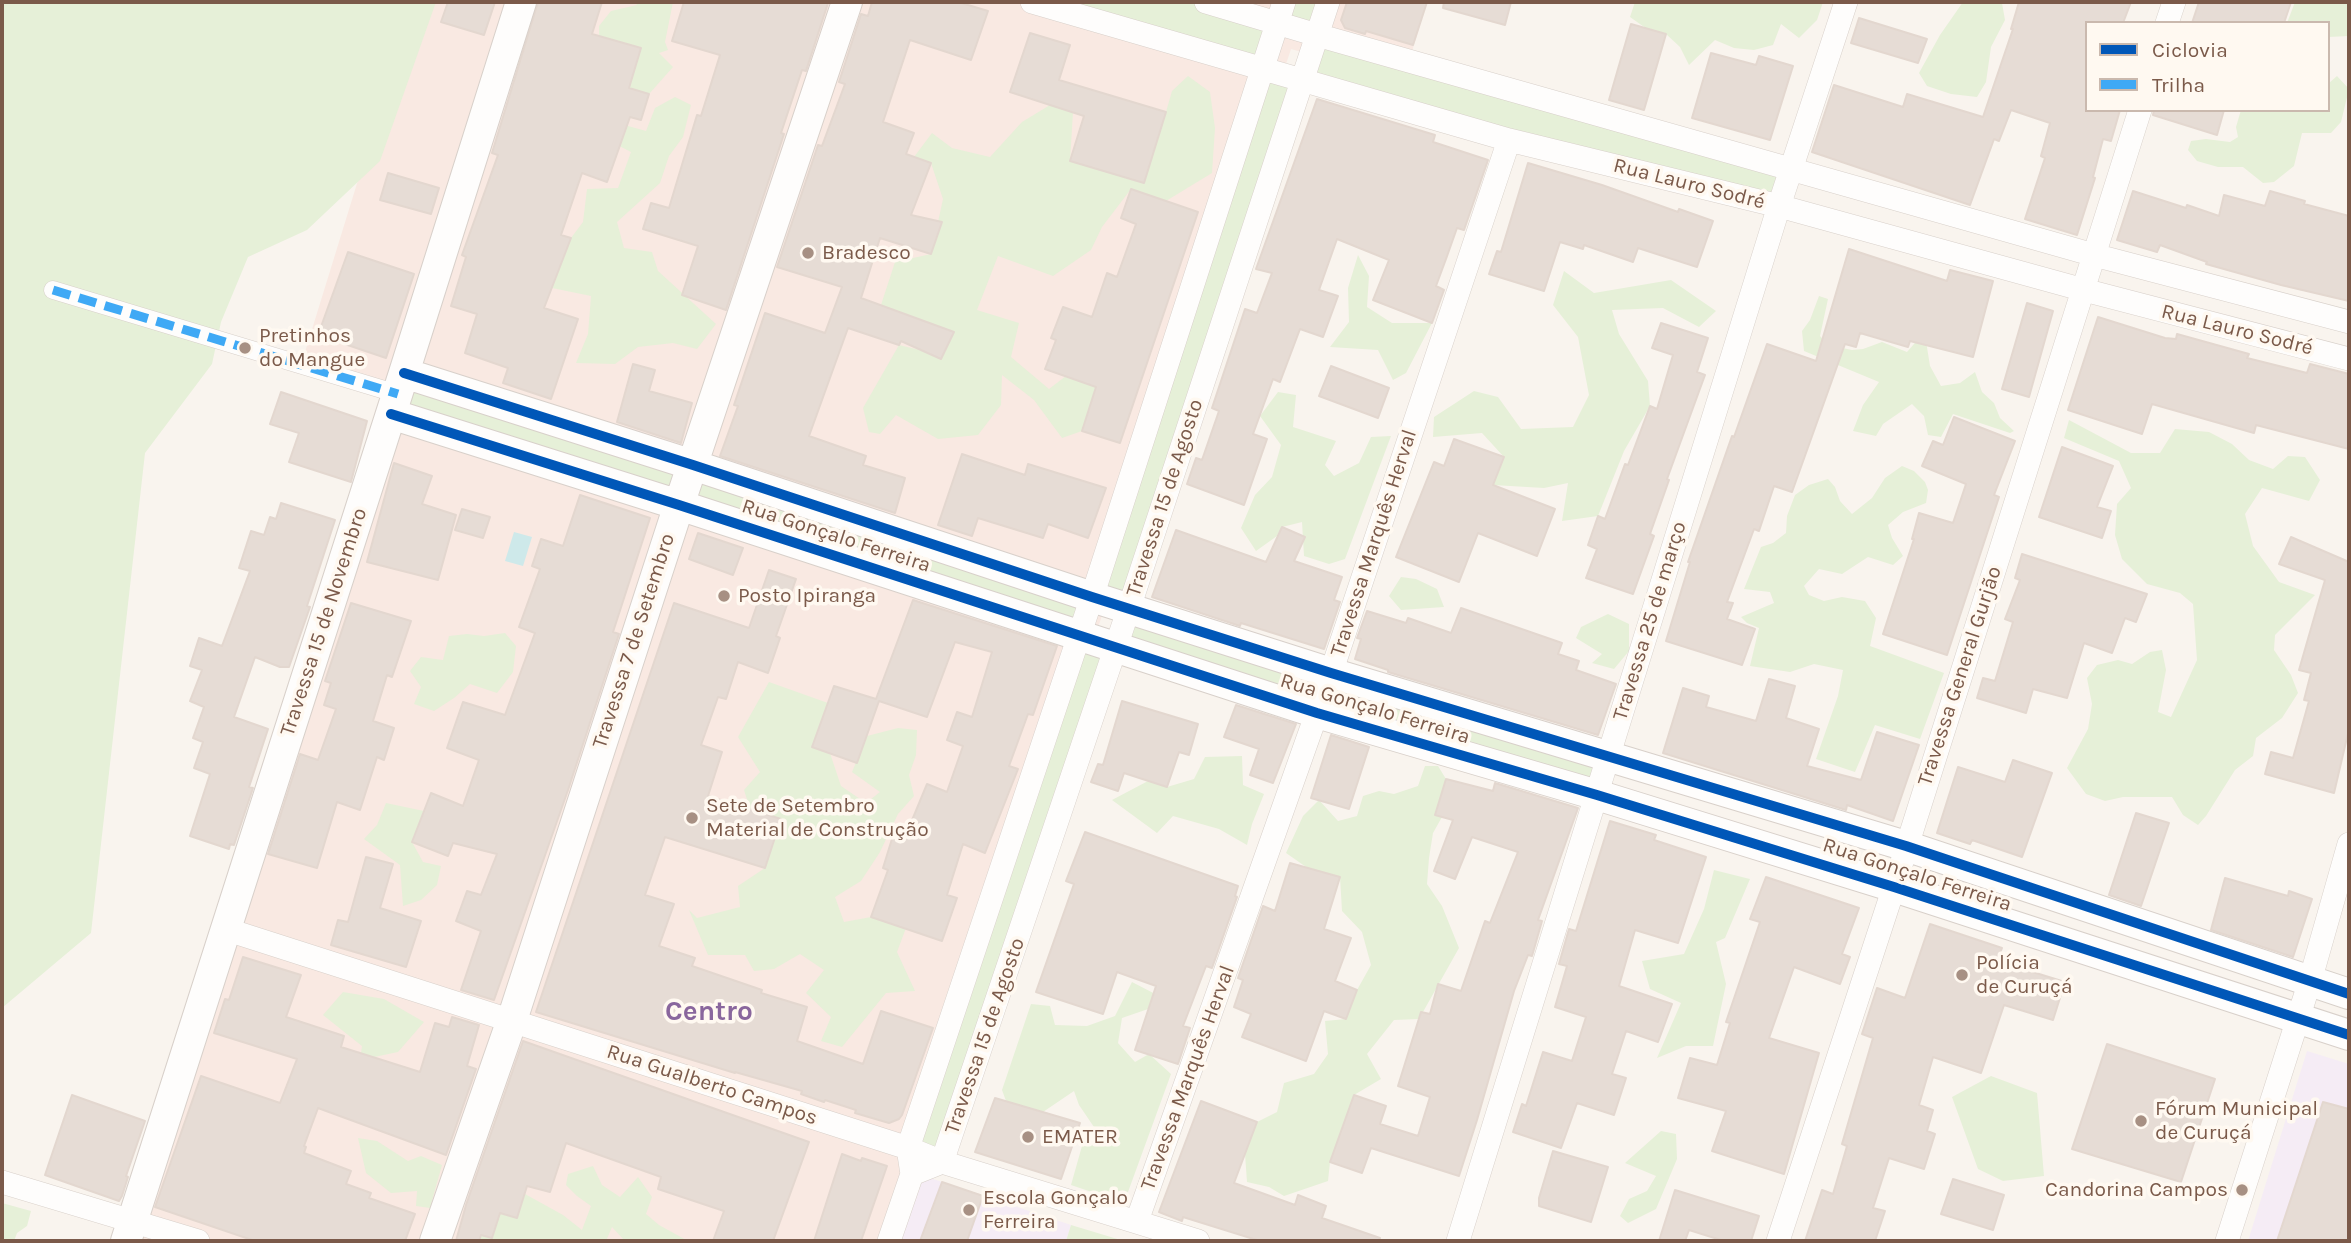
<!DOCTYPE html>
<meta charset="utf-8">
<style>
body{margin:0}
#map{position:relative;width:2351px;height:1243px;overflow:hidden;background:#f9f4ee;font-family:Karla,sans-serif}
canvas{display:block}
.frame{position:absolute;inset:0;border:4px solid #7b5a4a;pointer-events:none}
.legend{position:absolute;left:2085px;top:21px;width:245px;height:91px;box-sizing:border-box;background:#fff9f1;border:2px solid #cab9ae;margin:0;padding:9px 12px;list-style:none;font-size:21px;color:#7b5a4a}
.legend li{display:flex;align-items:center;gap:14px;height:35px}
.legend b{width:35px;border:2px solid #cab9ae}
</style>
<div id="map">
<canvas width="2351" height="1243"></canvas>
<div class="frame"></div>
<ul class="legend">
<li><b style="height:9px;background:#0057b8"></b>Ciclovia</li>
<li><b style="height:9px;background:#3fa9f5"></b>Trilha</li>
</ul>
</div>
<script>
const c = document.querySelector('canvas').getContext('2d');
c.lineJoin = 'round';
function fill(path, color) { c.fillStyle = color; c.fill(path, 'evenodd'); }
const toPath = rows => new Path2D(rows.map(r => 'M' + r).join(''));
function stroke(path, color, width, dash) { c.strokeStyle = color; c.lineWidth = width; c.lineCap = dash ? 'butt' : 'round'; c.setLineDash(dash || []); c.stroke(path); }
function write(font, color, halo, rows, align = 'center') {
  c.font = font + ' Karla,sans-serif'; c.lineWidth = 7; c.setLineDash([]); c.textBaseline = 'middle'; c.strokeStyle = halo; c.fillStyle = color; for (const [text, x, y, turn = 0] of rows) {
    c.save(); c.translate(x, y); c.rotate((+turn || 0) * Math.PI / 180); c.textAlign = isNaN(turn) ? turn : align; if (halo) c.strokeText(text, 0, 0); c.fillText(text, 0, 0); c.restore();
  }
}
fill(toPath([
 [413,2,1427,2,1403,81,1291,49,925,1146,890,1241,127,1241,397,394,301,365]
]), '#f9e9e2');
fill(toPath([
 [2307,1051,2349,1064,2349,1241,2248,1241],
 [924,1176,1071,1225,1066,1241,901,1241]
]), '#f5ecf5');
fill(toPath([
 [2,2,436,2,380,161,307,230,248,257,221,322,212,364,145,453,91,933,2,1008],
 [635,2,673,2,665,42,668,50,659,53,673,67,649,94,597,78,617,60,636,65,641,48,621,43,599,45,599,26,611,11,637,5],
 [1032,2,1206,2,1277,22,1284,2,1328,2,1317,35,1791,170,1779,206,1303,82,1129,608,1608,756,1597,795,1116,648,942,1162,908,1148,1078,635,391,414,404,373,1092,597,1264,68],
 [1277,22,1317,36,1303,81,1264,67],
 [1092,597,1129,609,1116,647,1078,635],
 [1635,2,1787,2,1787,4,1793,2,1823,2,1817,20,1799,38,1781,24,1773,45,1754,50,1734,48,1715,40,1689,65,1680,47,1666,34,1647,29,1630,17],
 [1963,2,2002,3,2005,20,1991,47,1986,82,1977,97,1951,94,1927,86,1919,73,1940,35],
 [2295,2,2349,2,2349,36,2328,37,2328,23,2287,23],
 [1188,76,1210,92,1215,128,1212,173,1166,201,1131,189,1102,227,1091,250,1053,276,998,256,977,310,1019,323,1011,357,1049,389,1066,376,1096,387,1082,431,1062,438,1034,400,1002,375,1001,405,978,435,938,439,896,415,880,434,869,432,863,408,899,345,924,351,941,359,954,333,881,305,895,262,931,254,943,199,931,163,914,157,932,133,952,148,990,157,1022,122,1050,105,1074,96,1070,161,1166,112,1172,91],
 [2337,76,2349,89,2341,122,2331,133,2302,133,2294,166,2274,182,2263,183,2243,167,2218,167,2197,161,2188,150,2191,141,2206,139,2230,142,2238,137,2236,127,2241,110,2328,110,2328,84],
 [675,97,691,105,683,137,669,156,660,183,617,222,624,248,652,252,658,271,716,324,697,349,673,343,638,347,615,364,576,363,588,334,591,296,552,288,571,238,583,222,587,189,618,188,631,152,588,130,596,117,646,131,655,108],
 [1358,255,1369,276,1367,307,1392,323,1432,323,1406,373,1393,380,1378,350,1330,347,1349,322,1348,288],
 [1564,271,1594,293,1671,280,1716,311,1699,327,1663,308,1612,310,1619,334,1648,381,1650,406,1624,451,1598,516,1562,521,1568,483,1544,488,1493,485,1504,457,1482,433,1433,437,1434,417,1474,391,1498,397,1521,429,1573,427,1589,395,1578,337,1553,305],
 [1819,296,1828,299,1820,336,1828,345,1852,350,1863,349,1882,342,1907,352,1921,336,1926,341,1930,366,1941,386,1960,383,1975,372,1982,392,1994,403,2000,418,2014,431,2010,433,1953,414,1941,437,1928,435,1924,416,1912,404,1883,424,1876,436,1853,431,1863,405,1879,382,1804,351,1802,331,1810,320],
 [1278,392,1296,395,1293,427,1336,441,1325,465,1334,476,1359,463,1371,437,1391,436,1345,559,1329,564,1304,556,1302,522,1282,527,1277,536,1256,551,1241,528,1255,495,1272,477,1281,445,1260,416],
 [2069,420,2131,453,2160,453,2175,429,2209,432,2232,444,2249,460,2273,469,2288,456,2305,457,2320,480,2309,501,2262,488,2245,514,2253,546,2279,582,2315,595,2275,635,2274,650,2291,675,2298,693,2282,718,2256,738,2253,756,2235,770,2206,816,2198,825,2183,815,2172,797,2123,797,2105,801,2086,794,2067,768,2088,729,2092,704,2087,678,2097,665,2118,660,2132,664,2150,652,2162,650,2166,670,2158,712,2171,717,2197,660,2193,604,2180,593,2147,584,2122,559,2115,535,2117,504,2131,488,2119,461,2064,438],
 [1902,466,1914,471,1925,482,1928,490,1926,503,1903,512,1888,525,1892,538,1903,556,1893,565,1868,557,1842,574,1819,569,1804,586,1809,595,1824,601,1842,597,1865,601,1876,618,1870,646,1944,673,1920,739,1875,725,1855,772,1816,759,1838,696,1843,670,1814,664,1790,672,1750,666,1759,628,1747,623,1741,617,1774,603,1770,592,1744,589,1761,547,1773,543,1786,533,1787,516,1795,495,1809,485,1828,479,1835,487,1840,501,1852,514,1872,498,1885,478],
 [1401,577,1416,579,1437,589,1444,607,1401,610,1389,596],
 [1608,614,1629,624,1629,651,1614,669,1592,663,1602,654,1576,638,1581,627],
 [505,633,516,646,513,672,497,693,470,684,454,698,434,711,414,704,421,687,410,671,421,657,443,660,449,636,467,634,484,636],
 [769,682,828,703,813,747,830,753,841,786,866,803,880,792,852,772,867,736,898,728,917,730,916,755,909,775,914,796,898,814,880,852,861,881,835,897,844,922,871,917,906,928,897,952,915,991,886,993,842,1047,821,1041,831,1017,806,993,824,970,800,954,774,969,754,971,745,955,708,955,689,910,697,918,740,907,738,886,765,868,781,820,750,809,744,790,760,772,738,737],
 [1242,756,1243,785,1264,794,1252,824,1247,845,1219,829,1173,816,1157,833,1112,800,1148,781,1167,787,1194,779,1205,757],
 [1425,766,1438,766,1446,779,1435,814,1442,817,1433,833,1429,858,1427,884,1442,906,1459,948,1419,1019,1394,1020,1367,1054,1381,1079,1354,1095,1330,1162,1328,1181,1284,1196,1269,1187,1247,1182,1245,1154,1257,1122,1277,1112,1284,1083,1314,1074,1328,1054,1325,1021,1346,1019,1357,990,1371,965,1362,932,1342,911,1340,877,1309,869,1286,853,1303,816,1319,800,1338,821,1357,816,1363,796,1379,791,1394,794,1418,786],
 [386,803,424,811,412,842,423,862,441,866,437,885,421,900,403,906,400,865,364,839,377,825],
 [1714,870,1750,879,1725,938,1716,942,1726,984,1713,1046,1686,1046,1657,1058,1681,1003,1650,989,1642,961,1684,954,1704,909],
 [1132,982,1161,997,1151,1008,1122,1018,1118,1043,1135,1062,1149,1054,1171,1074,1124,1203,1071,1185,1082,1146,1094,1127,1079,1105,1074,1091,1043,1112,1006,1101,1002,1090,1031,1004,1050,1006,1055,1025,1087,1026,1115,1016],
 [343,992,384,999,424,1022,398,1052,360,1060,362,1046,323,1015],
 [1991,1076,2037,1093,2044,1176,2003,1181,1978,1169,1952,1097],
 [1661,1131,1676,1134,1677,1159,1656,1209,1628,1223,1620,1216,1629,1199,1647,1191,1656,1176,1625,1163],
 [358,1138,377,1141,408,1161,421,1156,442,1165,430,1208,416,1206,417,1191,391,1193,366,1173],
 [593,1166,602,1185,620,1197,638,1177,652,1197,646,1214,659,1225,688,1241,625,1241,612,1227,606,1241,479,1241,481,1235,492,1238,500,1213,517,1217,525,1194,563,1215,582,1230,591,1206,577,1196,566,1185,568,1174],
 [2,1203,31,1211,27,1226,17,1233,14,1241,2,1241],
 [1071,1225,1124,1241,1066,1241]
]), '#e6f0d8');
fill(toPath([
 [514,532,532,537,523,566,505,561]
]), '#cee9ea');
const building = toPath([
 [448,2,495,2,484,35,441,22,448,2],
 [538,2,602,2,592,34,641,48,629,88,649,94,641,120,630,117,607,182,582,173,561,235,571,238,544,308,578,319,551,399,503,383,508,368,465,353,477,314,451,306,466,257,462,255,498,155,492,153,538,2],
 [684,2,828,3,806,71,802,70,781,133,784,134,726,310,682,295,698,246,643,229,651,203,669,208,697,115,701,116,720,55,672,41,684,2],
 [872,2,958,2,988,11,971,60,910,40,883,122,914,133,906,154,931,163,911,215,942,222,931,254,880,238,861,298,954,332,941,359,901,341,899,345,848,328,809,436,866,456,863,465,905,478,895,513,720,456,738,406,734,405,765,313,825,333,842,287,777,267,818,145,822,146,845,84,839,82,861,14,868,16,872,2],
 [1347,2,1427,2,1413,45,1366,31,1365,34,1345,28,1341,20,1347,2],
 [1444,2,1511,2,1505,25,1443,8,1444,2],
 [2019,2,2131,2,2123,23,2087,23,2087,110,2120,110,2111,141,2103,139,2093,177,2095,178,2077,235,2025,219,2045,158,2041,156,2050,123,2011,110,1999,141,1994,139,1970,205,1812,152,1834,85,1903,107,1907,94,1983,117,2013,29,2011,29,2019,2],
 [2199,2,2291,2,2284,23,2192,23,2199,2],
 [1859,18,1927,39,1918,63,1851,43,1859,18],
 [1631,24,1666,34,1644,110,1609,100,1631,24],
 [1030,33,1070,45,1059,80,1166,112,1144,183,1070,161,1084,116,1010,92,1030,33],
 [1711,53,1756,65,1759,56,1793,66,1770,140,1692,118,1711,53],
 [1317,99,1435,135,1433,142,1488,160,1464,230,1457,228,1446,259,1436,286,1444,290,1432,323,1373,300,1389,260,1337,239,1319,290,1338,296,1323,337,1300,329,1280,382,1273,379,1253,434,1267,439,1244,505,1187,484,1196,458,1202,460,1219,411,1212,408,1245,309,1257,313,1272,273,1256,269,1317,99],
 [2154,110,2224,110,2217,135,2153,115,2154,110],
 [1528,163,1602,185,1678,212,1679,209,1713,221,1697,267,1638,248,1633,262,1584,245,1583,249,1560,242,1544,291,1489,274,1497,251,1501,252,1528,163],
 [388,173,439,188,431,214,380,200,388,173],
 [1131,189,1198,212,1120,443,1082,431,1096,387,1045,369,1056,340,1051,338,1063,307,1092,317,1107,273,1117,277,1136,224,1121,218,1131,189],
 [2133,191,2186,208,2187,205,2219,216,2224,195,2265,206,2270,191,2305,201,2304,204,2349,216,2349,301,2281,285,2206,264,2207,262,2160,245,2157,252,2117,240,2133,191],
 [1849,249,1947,281,1950,270,1993,281,1973,357,1910,341,1908,347,1860,333,1856,347,1845,344,1792,492,1774,486,1759,531,1754,529,1727,602,1733,603,1727,619,1755,629,1742,665,1666,641,1690,562,1688,562,1732,436,1734,437,1767,344,1816,361,1849,249],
 [348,252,414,274,386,358,318,335,348,252],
 [2027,303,2053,311,2029,397,2002,389,2027,303],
 [2098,317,2165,338,2176,339,2177,334,2249,354,2247,358,2307,373,2310,364,2349,374,2349,449,2256,425,2254,433,2152,404,2142,434,2068,410,2098,317],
 [1661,323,1708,338,1697,372,1705,375,1667,479,1669,480,1650,534,1654,536,1633,594,1586,578,1597,549,1588,545,1598,516,1605,519,1625,464,1628,465,1650,406,1657,409,1673,355,1652,348,1661,323],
 [633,364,655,370,649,391,692,403,681,443,617,422,633,364],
 [1331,366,1389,388,1378,418,1319,396,1331,366],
 [281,392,367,421,351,482,289,462,299,433,270,424,281,392],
 [1954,417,2015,441,1994,495,1999,497,1947,655,1883,634,1914,539,1912,539,1919,513,1953,523,1966,484,1922,466,1933,441,1943,445,1954,417],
 [1454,439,1504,457,1493,485,1555,509,1537,556,1478,533,1459,582,1396,557,1434,462,1444,466,1454,439],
 [2062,447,2113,466,2097,507,2111,511,2102,538,2039,517,2062,447],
 [962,454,1025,475,1028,464,1106,488,1088,538,1048,524,1043,538,978,518,972,536,938,525,962,454],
 [394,463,432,476,422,504,456,515,438,580,367,562,394,463],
 [580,495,650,518,613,632,619,634,568,790,494,1000,461,990,481,931,456,921,467,891,481,895,497,854,453,843,448,856,412,842,431,793,463,806,479,760,447,748,463,702,505,715,535,633,519,627,540,569,532,566,541,539,563,546,580,495],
 [281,503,335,520,307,606,310,607,289,667,280,667,255,657,234,717,268,729,249,787,253,788,234,845,230,844,229,849,190,836,210,774,194,768,203,742,193,738,204,707,190,701,202,670,190,666,199,638,222,646,250,571,239,568,251,531,264,535,270,517,276,519,281,503],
 [462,509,490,517,483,538,455,530,462,509],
 [1282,527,1305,537,1294,561,1342,577,1334,600,1340,602,1324,649,1241,623,1240,626,1152,597,1176,530,1266,562,1282,527],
 [698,533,743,548,733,575,689,559,698,533],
 [2291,537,2349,562,2349,729,2334,793,2265,774,2271,752,2293,758,2309,701,2304,700,2311,673,2299,670,2325,580,2279,564,2291,537],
 [2022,554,2147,594,2136,622,2125,618,2112,653,2084,643,2067,698,2033,689,2026,713,1977,698,1983,678,1995,681,2013,622,2005,619,2020,580,2015,578,2022,554],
 [769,570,796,579,776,636,780,638,768,673,738,662,726,699,718,697,701,745,722,752,708,796,781,819,765,868,665,837,645,895,674,904,659,946,695,958,692,966,762,990,761,993,807,1007,797,1041,863,1064,881,1011,933,1028,902,1115,899,1119,889,1123,855,1113,856,1110,825,1100,824,1102,801,1094,802,1091,735,1072,735,1073,536,1012,674,603,749,628,769,570],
 [913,600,1057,646,1033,715,1028,714,1009,766,1018,769,985,853,963,844,947,895,957,898,942,941,871,917,888,870,883,868,896,826,908,830,927,784,947,792,963,746,947,740,957,712,972,717,992,652,955,642,927,717,879,701,857,763,812,747,834,686,876,699,913,600],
 [351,603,411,621,392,677,387,675,373,721,394,728,384,760,377,757,360,810,337,802,317,868,268,854,300,754,318,760,336,709,324,705,331,683,325,681,351,603],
 [1461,608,1562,643,1558,654,1579,661,1576,670,1616,684,1598,735,1388,672,1388,670,1355,659,1361,639,1357,638,1367,611,1406,623,1408,618,1451,633,1461,608],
 [1769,679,1795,686,1786,718,1819,729,1807,766,1861,780,1877,732,1919,745,1893,821,1847,805,1846,810,1663,753,1683,688,1709,696,1706,707,1756,721,1769,679],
 [1122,701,1198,724,1189,755,1179,752,1167,787,1124,773,1118,791,1091,782,1098,764,1103,765,1122,701],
 [1236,705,1296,724,1273,783,1250,775,1259,749,1224,737,1236,705],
 [1331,735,1369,747,1349,809,1311,798,1331,735],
 [2013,760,2052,773,2022,857,1972,840,1970,844,1937,833,1958,767,2005,782,2013,760],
 [1446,779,1493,791,1495,783,1578,808,1538,920,1542,921,1532,956,1528,955,1514,991,1477,1120,1459,1176,1371,1148,1362,1173,1330,1162,1354,1095,1386,1106,1380,1124,1418,1136,1430,1097,1398,1086,1421,1012,1430,1014,1438,984,1461,991,1485,921,1490,923,1518,852,1472,837,1455,879,1434,871,1453,820,1435,815,1446,779],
 [2136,813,2169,823,2141,906,2109,895,2136,813],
 [1610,821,1656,835,1654,840,1706,857,1678,943,1635,930,1619,986,1672,1004,1658,1042,1626,1031,1612,1074,1626,1078,1614,1115,1577,1103,1561,1148,1513,1132,1522,1104,1526,1106,1543,1052,1572,1061,1586,1017,1555,1007,1567,966,1559,964,1569,929,1576,931,1610,821],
 [1085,832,1238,886,1235,896,1237,897,1212,968,1206,966,1183,1026,1190,1028,1178,1064,1135,1050,1156,986,1117,972,1103,1014,1036,992,1074,884,1066,881,1085,832],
 [366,857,393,864,380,908,421,921,406,967,331,945,338,920,348,922,366,857],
 [1290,863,1340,877,1324,929,1351,938,1335,981,1357,990,1346,1019,1324,1011,1306,1061,1242,1037,1251,1014,1234,1007,1243,980,1238,978,1263,906,1275,911,1290,863],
 [1766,877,1859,908,1842,954,1850,957,1840,984,1794,967,1769,1038,1819,1053,1784,1174,1712,1151,1726,1111,1678,1098,1690,1058,1717,1065,1730,1023,1726,1022,1760,922,1750,919,1766,877],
 [2225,878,2288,896,2289,891,2312,899,2293,957,2211,930,2225,878],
 [1930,924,2002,948,1997,961,2065,982,2053,1020,2004,1005,1981,1073,1933,1057,1919,1105,1933,1110,1927,1131,1935,1134,1924,1169,1889,1158,1873,1208,1885,1211,1875,1241,1805,1241,1822,1190,1833,1194,1847,1146,1842,1144,1873,1038,1862,1034,1877,988,1905,998,1930,924],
 [243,957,301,975,286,1017,344,1036,341,1047,420,1072,435,1023,449,1027,452,1017,479,1025,467,1066,476,1069,446,1155,318,1108,304,1146,306,1147,304,1153,351,1171,346,1184,371,1193,369,1198,415,1214,405,1241,255,1241,155,1207,201,1076,280,1103,297,1059,214,1033,225,999,229,1000,243,957],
 [523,1041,809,1142,773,1241,713,1241,724,1211,658,1189,661,1177,566,1143,550,1192,527,1186,517,1218,500,1213,492,1238,481,1235,479,1241,456,1241,466,1205,523,1041],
 [2107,1044,2215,1079,2181,1182,2072,1149,2107,1044],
 [72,1095,145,1121,126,1176,128,1177,122,1196,119,1201,45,1175,72,1095],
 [995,1098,1080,1123,1061,1179,975,1152,995,1098],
 [1201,1101,1257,1122,1234,1183,1295,1205,1298,1195,1326,1206,1322,1218,1380,1238,1379,1241,1260,1241,1183,1217,1182,1221,1159,1212,1201,1101],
 [2323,1102,2349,1109,2349,1241,2277,1241,2323,1102],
 [1553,1151,1608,1167,1591,1222,1539,1206,1539,1198,1553,1151],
 [842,1154,861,1161,862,1158,887,1166,861,1241,814,1241,842,1154],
 [1953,1179,2004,1195,1993,1230,1941,1214,1953,1179],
 [942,1182,983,1196,967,1241,920,1241,942,1182],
 [1675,1190,1759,1216,1751,1241,1724,1241,1689,1230,1685,1241,1659,1241,1675,1190]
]);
fill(building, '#e6dcd5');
stroke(building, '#e3d7cf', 2);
const pedestrian = toPath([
 [53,290,398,394]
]);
const minor = toPath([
 [1032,2,1509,140,1779,206,2084,290,2349,359],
 [1206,2,1317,35,2094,255,2349,322],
 [2167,23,2174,2],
 [225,929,908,1148,942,1162,1198,1241],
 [912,1174,942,1162,1129,608,1328,2],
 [2,1182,198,1241],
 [1137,1221,1331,673,1509,140],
 [889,1241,912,1174,908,1148,1092,597,1284,2],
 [1458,1241,1779,206,1846,2],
 [1778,1241,1894,887,2140,110],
 [2227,1241,2310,981,2349,844]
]);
const tertiary = toPath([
 [404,373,693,465,1092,597,1331,673,1906,846,2349,994],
 [391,414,679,505,1317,713,1597,795,1894,887,2349,1035],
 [126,1241,404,373,521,2],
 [435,1241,512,1020,679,505,847,2]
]);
stroke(pedestrian, '#d8d0ca', 19);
stroke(minor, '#d8d0ca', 24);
stroke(tertiary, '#d8d0ca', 32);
stroke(pedestrian, '#fefdfc', 18);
stroke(minor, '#fefdfc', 23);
stroke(tertiary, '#fefdfc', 30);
stroke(toPath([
 [53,290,398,394]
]), '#3fa9f5', 9, [18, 9]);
stroke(toPath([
 [404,373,693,465,1092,597,1331,673,1906,846,2349,994],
 [391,414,679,505,1317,713,1597,795,1894,887,2349,1035]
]), '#0057b8', 10);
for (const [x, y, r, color] of [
 [808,253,7,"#a79083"],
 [245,348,7,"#a79083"],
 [724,596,7,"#a79083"],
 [692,818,7,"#a79083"],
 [1962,975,7,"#a79083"],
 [2141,1121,7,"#a79083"],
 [1028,1137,7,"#a79083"],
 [2242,1190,7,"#a79083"],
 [969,1210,7,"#a79083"]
]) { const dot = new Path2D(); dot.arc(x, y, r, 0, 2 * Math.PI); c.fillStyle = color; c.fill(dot); stroke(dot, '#fff9f1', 2.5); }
write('21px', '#7b5a4a', '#fff9f1', [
 ["Rua Lauro Sodré",1689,184,14],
 ["Rua Lauro Sodré",2237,330,14],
 ["Travessa 15 de Agosto",1165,498,-72],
 ["Rua Gonçalo Ferreira",836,536,18],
 ["Travessa Marquês Herval",1374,543,-72],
 ["Travessa 25 de março",1650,621,-73],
 ["Travessa 15 de Novembro",324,622,-72],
 ["Travessa 7 de Setembro",634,641,-72],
 ["Travessa General Gurjão",1960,676,-72],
 ["Rua Gonçalo Ferreira",1375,709,17],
 ["Rua Gonçalo Ferreira",1917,875,18],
 ["Travessa 15 de Agosto",985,1036,-71],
 ["Travessa Marquês Herval",1188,1078,-70],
 ["Rua Gualberto Campos",712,1085,18]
]);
write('21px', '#7b5a4a', '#fff9f1', [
 ["Bradesco",822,253],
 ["Pretinhos",259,336],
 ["do Mangue",259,360],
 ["Posto Ipiranga",738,596],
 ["Sete de Setembro",706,806],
 ["Material de Construção",706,830],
 ["Polícia",1976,963],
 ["de Curuçá",1976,987],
 ["Fórum Municipal",2155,1109],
 ["de Curuçá",2155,1133],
 ["EMATER",1042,1137],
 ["Candorina Campos",2228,1190,"right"],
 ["Escola Gonçalo",983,1198],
 ["Ferreira",983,1222]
], 'left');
write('bold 28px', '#89669d', '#fff9f1', [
 ["Centro",709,1012]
]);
</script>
